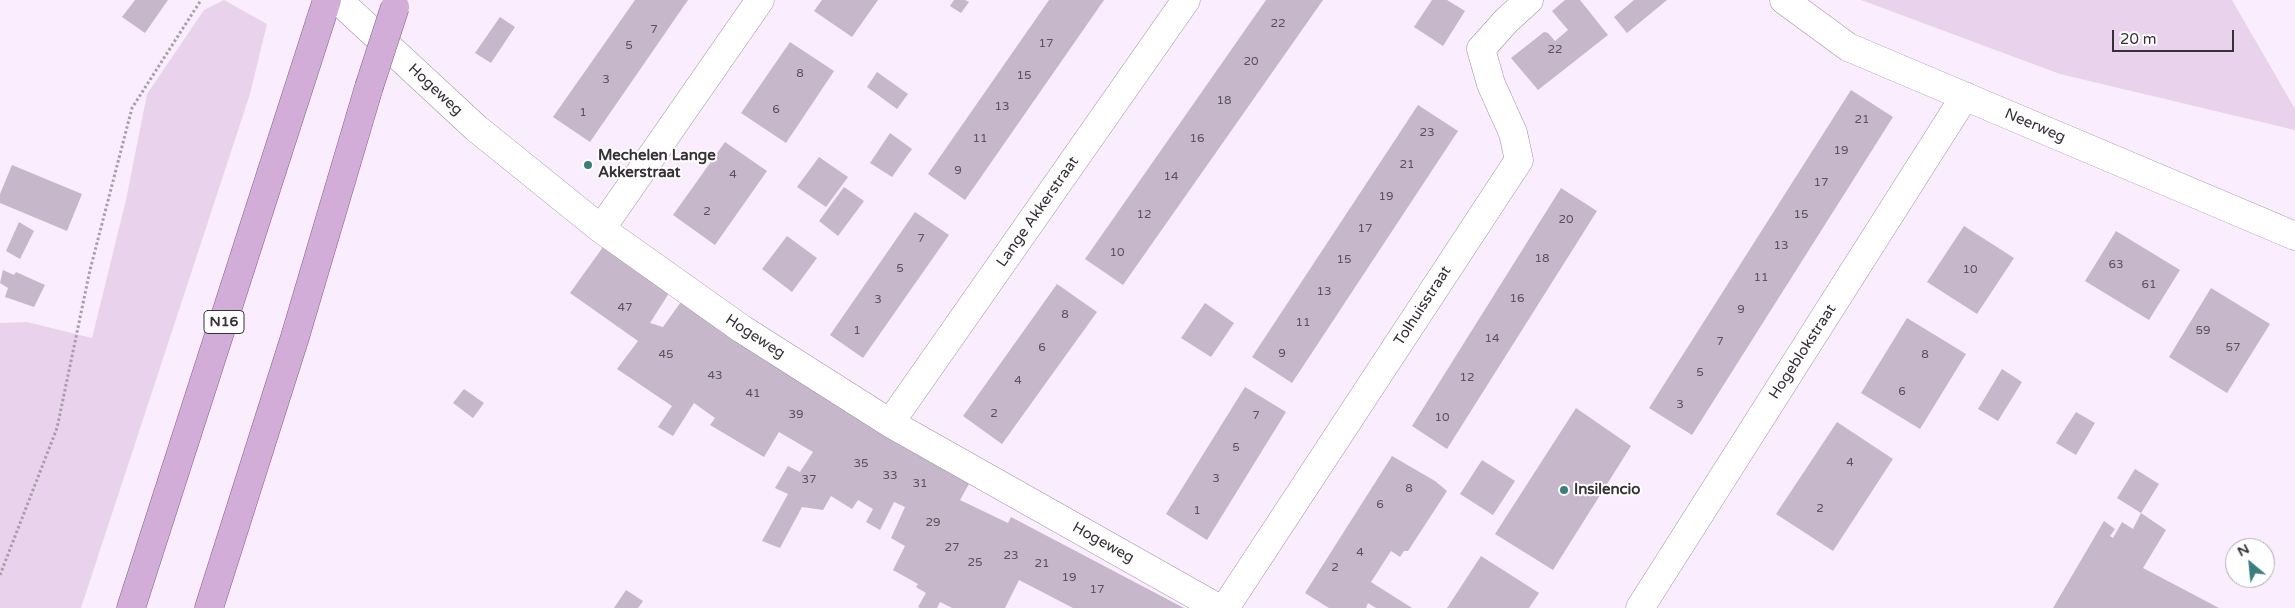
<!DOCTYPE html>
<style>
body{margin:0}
#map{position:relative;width:2295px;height:608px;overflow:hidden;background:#faedfd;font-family:"Varela Round",sans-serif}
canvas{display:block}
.north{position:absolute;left:2225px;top:538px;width:50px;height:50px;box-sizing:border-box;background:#fff;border:1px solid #afacaf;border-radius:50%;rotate:332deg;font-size:14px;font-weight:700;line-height:20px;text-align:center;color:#363037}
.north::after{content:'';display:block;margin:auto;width:18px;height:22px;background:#37807f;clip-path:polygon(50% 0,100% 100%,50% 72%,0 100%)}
.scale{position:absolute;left:2112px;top:30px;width:122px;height:22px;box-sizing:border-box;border:2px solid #363037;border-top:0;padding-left:6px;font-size:15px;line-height:18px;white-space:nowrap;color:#363037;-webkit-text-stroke:4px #fff;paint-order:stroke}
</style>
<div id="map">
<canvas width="2295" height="608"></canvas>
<div class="north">N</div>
<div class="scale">20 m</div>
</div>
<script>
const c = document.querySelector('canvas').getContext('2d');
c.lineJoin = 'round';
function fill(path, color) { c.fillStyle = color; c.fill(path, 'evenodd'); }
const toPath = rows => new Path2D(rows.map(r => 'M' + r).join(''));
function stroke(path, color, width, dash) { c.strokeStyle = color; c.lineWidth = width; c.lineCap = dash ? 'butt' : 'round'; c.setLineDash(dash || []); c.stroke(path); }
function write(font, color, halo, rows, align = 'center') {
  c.font = font + ' "Varela Round",sans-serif'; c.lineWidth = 4; c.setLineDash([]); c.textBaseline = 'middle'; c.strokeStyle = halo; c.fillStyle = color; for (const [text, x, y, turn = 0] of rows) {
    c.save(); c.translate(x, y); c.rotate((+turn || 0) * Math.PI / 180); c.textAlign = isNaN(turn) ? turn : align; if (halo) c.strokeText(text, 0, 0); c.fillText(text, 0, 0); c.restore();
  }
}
fill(toPath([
 [224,0,267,24,250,94,81,608,0,608,0,323,27,322,92,338,126,200,147,94,204,10],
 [1861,0,2232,0,2295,109,2295,130,2060,74]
]), '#e9d3ec');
fill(toPath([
 [135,0,168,0,145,33,122,17],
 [635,0,688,0,590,142,553,117],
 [822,0,878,0,852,37,814,11],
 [954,0,965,0,969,2,961,13,950,6],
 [1049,0,1104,0,965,200,928,174],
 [1266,0,1323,0,1123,285,1085,259],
 [1432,0,1447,0,1465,11,1443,46,1414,27],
 [1565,0,1580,0,1608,35,1538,90,1511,58,1544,32,1548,33,1555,41,1568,30,1552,11],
 [1634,0,1667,0,1627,33,1614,17],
 [500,17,515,27,491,63,475,53],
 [790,42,834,71,786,143,741,113],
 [877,72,908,94,897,109,867,87],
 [1851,90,1893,117,1692,435,1649,408],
 [1418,105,1458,131,1292,383,1252,357],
 [890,133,912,149,892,177,870,163],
 [725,142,767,171,715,245,673,215],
 [819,157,848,177,826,207,797,187],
 [12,165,82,194,67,231,0,203,0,194],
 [844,187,864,201,838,236,819,221],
 [1561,188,1597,211,1447,449,1412,426],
 [915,212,949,235,863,358,830,335],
 [19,222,34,231,20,259,6,251],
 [1964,226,2014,258,1977,314,1927,282],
 [2116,231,2180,270,2149,320,2085,281],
 [787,236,817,258,792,292,762,269],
 [603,247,671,290,650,323,663,327,683,299,970,482,960,500,1008,523,1011,517,1184,608,1073,608,1019,580,1005,608,952,608,940,602,937,608,920,608,918,607,926,593,916,587,918,584,893,570,905,546,891,538,905,507,894,502,880,530,866,522,873,509,858,500,852,509,831,496,823,510,802,507,780,548,762,541,788,494,775,488,788,466,800,472,813,452,779,432,764,457,710,425,715,418,694,403,673,436,658,427,672,406,617,369,638,341,570,293],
 [3,270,14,275,16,272,45,285,34,307,5,297,8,288,0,283],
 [1057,284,1097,312,1002,444,963,416],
 [2211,288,2270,324,2227,393,2169,357],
 [1205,303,1234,323,1211,357,1181,338],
 [1907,318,1966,354,1920,429,1861,393],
 [2002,369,2022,382,1998,421,1978,409],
 [1245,387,1286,412,1207,540,1166,514],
 [464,389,484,403,473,418,453,403],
 [1576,408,1631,446,1553,570,1495,534],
 [2076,412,2095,423,2076,455,2056,443],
 [1837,422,1893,459,1833,551,1776,514],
 [1392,456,1435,481,1447,491,1408,551,1404,551,1400,557,1391,551,1371,582,1412,608,1376,608,1368,603,1366,608,1329,608,1305,593],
 [1482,460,1515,481,1493,515,1460,494],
 [2135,469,2159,484,2141,513,2117,498],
 [2141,513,2166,530,2143,568,2219,608,2053,608,2104,521,2115,529,2110,536,2113,538,2122,522,2133,529],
 [1481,556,1539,593,1529,608,1447,608],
 [626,590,643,601,638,608,614,608]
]), '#c7b7ca');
const minor = toPath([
 [338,0,476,128,601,229,742,329,890,423,1218,608],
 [1784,0,1848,47,2295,236],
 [601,229,760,0],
 [890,423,1186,0],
 [1225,608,1519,160,1513,133,1491,84,1481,49,1506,21,1529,0],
 [1640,608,1965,96]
]);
const primary = toPath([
 [131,608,327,0],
 [209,608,295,337,369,87]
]);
stroke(minor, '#a292a5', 29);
stroke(primary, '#875e8f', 29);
stroke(toPath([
 [0,575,57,428,90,270,132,108,201,0]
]), '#a89eaa', 3, [2.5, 2.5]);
stroke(minor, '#fff', 28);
stroke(primary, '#d1add8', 28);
const primaryBridge = toPath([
 [369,87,395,7]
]);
stroke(primaryBridge, '#875e8f', 29, []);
stroke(primaryBridge, '#d1add8', 28);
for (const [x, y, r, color] of [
 [588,165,5,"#37807f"],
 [1564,490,5,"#37807f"]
]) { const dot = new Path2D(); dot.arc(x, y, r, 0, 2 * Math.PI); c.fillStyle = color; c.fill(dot); stroke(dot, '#fff', 2); }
write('12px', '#5a525c', null, [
 ["22",1278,24],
 ["7",654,30],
 ["17",1046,44],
 ["5",629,46],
 ["22",1555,50],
 ["20",1251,62],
 ["8",800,74],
 ["15",1024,76],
 ["3",606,80],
 ["18",1224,101],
 ["13",1002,107],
 ["6",776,110],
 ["1",583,113],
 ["21",1862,120],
 ["23",1427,133],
 ["11",980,139],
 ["16",1197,139],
 ["19",1841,151],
 ["21",1407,165],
 ["9",958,171],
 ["4",733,175],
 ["14",1171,177],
 ["17",1821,183],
 ["19",1386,197],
 ["2",707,212],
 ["12",1144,215],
 ["15",1801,215],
 ["20",1566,220],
 ["17",1365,229],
 ["7",921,239],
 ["13",1781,246],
 ["10",1117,253],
 ["18",1542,259],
 ["15",1344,260],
 ["63",2116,265],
 ["5",900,269],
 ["10",1970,270],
 ["11",1761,278],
 ["61",2149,285],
 ["13",1324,292],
 ["16",1517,299],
 ["3",878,300],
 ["47",625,308],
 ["9",1741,310],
 ["8",1065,315],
 ["11",1303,323],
 ["1",857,331],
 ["59",2203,331],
 ["14",1492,339],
 ["7",1720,342],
 ["6",1042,348],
 ["57",2233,348],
 ["9",1282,354],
 ["45",666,355],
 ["8",1925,355],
 ["5",1700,373],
 ["43",715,376],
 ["12",1467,378],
 ["4",1018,381],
 ["6",1902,392],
 ["41",753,394],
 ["3",1680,405],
 ["2",994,414],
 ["39",796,415],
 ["7",1256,416],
 ["10",1442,418],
 ["5",1236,448],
 ["4",1850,463],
 ["35",861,464],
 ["33",890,476],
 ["3",1216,479],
 ["37",809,480],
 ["31",920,484],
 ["8",1409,489],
 ["6",1380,505],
 ["2",1820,509],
 ["1",1197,511],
 ["29",933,523],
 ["27",952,548],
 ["4",1360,553],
 ["23",1011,556],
 ["25",975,563],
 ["21",1042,564],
 ["2",1335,568],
 ["19",1069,578],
 ["17",1097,590]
]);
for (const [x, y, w] of [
 [224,322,40]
]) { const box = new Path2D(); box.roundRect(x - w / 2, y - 11.5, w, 23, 4); c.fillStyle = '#fff'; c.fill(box); stroke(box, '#363037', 1); }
write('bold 14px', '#363037', null, [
 ["N16",224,322]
]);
write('15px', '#363037', '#fff', [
 ["Hogeweg",435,90,43],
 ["Neerweg",2035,126,23],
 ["Lange Akkerstraat",1038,212,-55],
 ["Tolhuisstraat",1423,306,-57],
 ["Hogeweg",755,337,33],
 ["Hogeblokstraat",1803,352,-57],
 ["Hogeweg",1103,543,29]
]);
write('bold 15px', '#363037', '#fff', [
 ["Mechelen Lange",598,156],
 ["Akkerstraat",598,173],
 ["Insilencio",1574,490]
], 'left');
</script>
